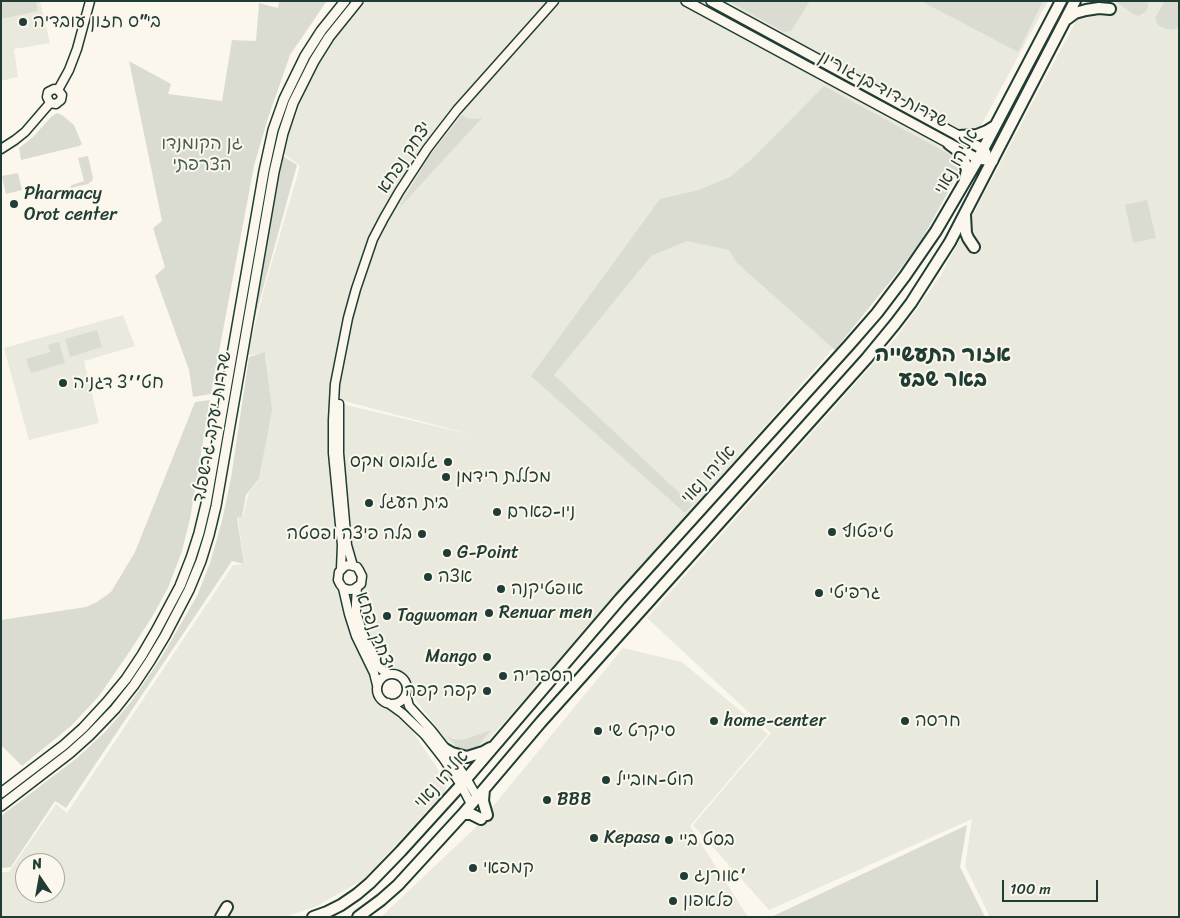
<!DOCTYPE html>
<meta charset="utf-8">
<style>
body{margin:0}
#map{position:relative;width:1180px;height:918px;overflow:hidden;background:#fbf7ec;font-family:Sriracha,sans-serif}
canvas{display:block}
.frame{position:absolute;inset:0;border:2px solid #1f3d34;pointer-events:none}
.north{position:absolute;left:15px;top:853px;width:50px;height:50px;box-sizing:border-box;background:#fbf7ec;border:1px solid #a3ada2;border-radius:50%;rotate:348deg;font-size:14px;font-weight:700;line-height:20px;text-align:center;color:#1f3d34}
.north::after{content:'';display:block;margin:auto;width:18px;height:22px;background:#1f3d34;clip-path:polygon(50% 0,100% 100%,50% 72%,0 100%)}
.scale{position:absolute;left:1002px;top:880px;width:96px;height:22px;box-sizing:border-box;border:2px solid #1f3d34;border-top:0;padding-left:6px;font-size:15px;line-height:18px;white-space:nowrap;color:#1f3d34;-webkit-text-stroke:4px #fbf7ec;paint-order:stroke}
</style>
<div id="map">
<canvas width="1180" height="918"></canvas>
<div class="frame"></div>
<div class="north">N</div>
<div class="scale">100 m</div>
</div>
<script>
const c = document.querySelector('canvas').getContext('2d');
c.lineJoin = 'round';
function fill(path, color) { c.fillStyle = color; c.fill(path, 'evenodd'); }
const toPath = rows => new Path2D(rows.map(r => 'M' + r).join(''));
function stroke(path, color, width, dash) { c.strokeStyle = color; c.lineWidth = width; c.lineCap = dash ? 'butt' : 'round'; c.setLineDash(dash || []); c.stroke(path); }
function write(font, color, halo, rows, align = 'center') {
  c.font = font + ' Sriracha,"Playpen Sans Hebrew",sans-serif'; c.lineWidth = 4; c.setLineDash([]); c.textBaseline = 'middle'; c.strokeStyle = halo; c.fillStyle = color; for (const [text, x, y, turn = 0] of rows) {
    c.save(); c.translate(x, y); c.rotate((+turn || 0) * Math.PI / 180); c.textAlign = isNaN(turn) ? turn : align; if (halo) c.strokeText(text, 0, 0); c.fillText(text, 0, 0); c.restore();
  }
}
fill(toPath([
 [1,1,40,1,50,43,14,49,18,77,1,81],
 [366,1,1048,1,978,131,902,260,857,321,567,652,480,749,471,753,453,749,411,694,403,675,385,666,371,637,356,576,343,449,342,404,477,436,333,398,329,438,342,598,371,675,405,720,445,780,446,793,436,801,364,879,317,906,285,917,1,917,1,872,9,872,56,804,67,813,233,565,244,564,238,518,243,516,249,492,259,480,271,408,266,354,247,355,265,286,300,166,282,152,304,94,320,62,340,31],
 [25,863,55,863,55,893,25,893],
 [1087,1,1179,1,1179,917,990,917,965,866,972,819,769,910,693,825,771,733,647,618,896,338,941,275,1063,45],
 [123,315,135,346,84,361,99,423,29,440,4,348],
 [623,648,682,662,768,734,690,826,748,917,381,917,476,827]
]), '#eae9de');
fill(toPath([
 [1,1,36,1,38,11,1,19],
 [279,1,327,1,324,5,290,55,268,118,254,166,211,394,193,397,189,370,155,276,165,267,153,228,162,221,129,61,171,84,168,94,222,101,232,40,256,41,259,3,278,8],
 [728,1,810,1,791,31,784,32],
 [921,1,1043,1,1018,52],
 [1115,1,1146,1,1148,3,1148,8,1145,12,1139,16,1133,14],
 [1165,1,1179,1,1179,27,1173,30,1166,29,1158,25,1155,18],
 [824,86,949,154,956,162,958,170,953,183,922,239,901,268,835,350,737,263,729,250,687,241,651,256,554,375,692,505,685,513,531,376,660,199,699,190,730,177,753,158],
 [57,113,62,115,74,125,82,144,79,146,21,160,19,148,33,137,51,117],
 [462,115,467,118,474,119,482,118,399,208,428,158],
 [88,156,93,178,92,181,88,184,71,188,70,187,72,185,84,181,78,158],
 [283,156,297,165,251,332],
 [18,173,22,190,6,194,2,176],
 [1147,200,1156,238,1133,243,1125,205],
 [97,330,102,347,70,357,65,339],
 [59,342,65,363,31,373,26,359,50,352,48,345],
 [265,352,272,410,259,479,246,495,242,517,237,518,244,564,232,561,66,808,55,801,11,867,1,868,1,816,77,758,106,731,131,702,161,658,197,596,210,563,222,521,231,478,249,357],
 [210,400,190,519,182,551,168,588,152,617,130,651,99,696,71,726,22,766,1,745,1,620,86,607,97,602,111,592,135,552,195,402],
 [491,730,478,746,470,750,465,750,457,747,447,736,453,739,463,740],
 [967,825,960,867,985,917,771,917]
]), '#dbdcd1');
const tertiary = toPath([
 [58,90,69,70,77,49,90,1],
 [50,103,56,104,61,100,62,95,58,90],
 [50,103,47,97,48,92,54,89,58,90],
 [1,149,15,140,25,132,50,103],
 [339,404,339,453,347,545,353,566],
 [341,569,342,545,333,453,333,420,335,384,348,318,356,289,373,239,384,218,399,192,427,149,440,132,457,110,554,1],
 [357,587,356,603,356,612,363,634,378,664,381,669,388,674],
 [343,588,350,590,354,589,361,584,362,576,359,570,357,567,349,565,345,566,339,572,338,580,340,584,343,588,349,614,356,636,374,673,377,685],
 '377 689a15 15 0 1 1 30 0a15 15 0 1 1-30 0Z',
 [406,695,409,706,431,730,449,753,466,778,477,797],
 [388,703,402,713,425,735,443,758,461,785,471,804]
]);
const secondary = toPath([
 [686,1,978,159,993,161],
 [711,1,959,136,983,149,986,153],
 [1,793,64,745,83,728,107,702,126,679,142,655,156,631,180,586,191,558,199,533,206,504,264,171,273,130,284,99,305,56,321,31,345,1],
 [1,806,70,753,90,735,115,709,134,685,150,661,165,636,189,590,201,561,209,535,216,506,274,172,283,133,293,103,314,61,329,37,358,1]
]);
const trunk = toPath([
 [1067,19,1075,13,1086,10,1099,8,1110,9],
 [959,136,977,135,987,131,995,126],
 [949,144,957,150,964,160,967,170,965,179],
 [965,215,966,233,968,238,974,247],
 [445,749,452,753,467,757,483,752,490,748],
 [484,789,483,801,487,815],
 [463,814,471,814,481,819],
 [221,917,227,907],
 [313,917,327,912,341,905,357,894,370,883,401,851,461,785,620,599,850,344,877,313,905,276,936,231,978,159,1061,1],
 [358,917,381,900,398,885,463,814,541,722,867,358,895,324,911,303,950,242,1075,1]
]);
stroke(tertiary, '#1f3d34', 11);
stroke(secondary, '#1f3d34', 12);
stroke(trunk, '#1f3d34', 14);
stroke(tertiary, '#fbf7ec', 8);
stroke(secondary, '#fbf7ec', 9);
stroke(trunk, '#fbf7ec', 10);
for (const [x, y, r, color] of [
 [23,22,5,"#1f3d34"],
 [14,204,5,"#1f3d34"],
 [63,383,5,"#1f3d34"],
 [448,462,5,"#1f3d34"],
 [446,477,5,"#1f3d34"],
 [369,503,5,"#1f3d34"],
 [497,512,5,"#1f3d34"],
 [832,532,5,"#1f3d34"],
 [422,534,5,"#1f3d34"],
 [447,553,5,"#1f3d34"],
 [428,577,5,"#1f3d34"],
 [501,589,5,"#1f3d34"],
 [819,593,5,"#1f3d34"],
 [489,613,5,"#1f3d34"],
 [387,616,5,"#1f3d34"],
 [487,657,5,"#1f3d34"],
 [503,676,5,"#1f3d34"],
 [487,691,5,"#1f3d34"],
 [714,721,5,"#1f3d34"],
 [905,721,5,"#1f3d34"],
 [598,731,5,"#1f3d34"],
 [606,780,5,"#1f3d34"],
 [547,800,5,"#1f3d34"],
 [594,838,5,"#1f3d34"],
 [669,840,5,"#1f3d34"],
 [473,868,5,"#1f3d34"],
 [684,876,5,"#1f3d34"],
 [673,901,5,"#1f3d34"]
]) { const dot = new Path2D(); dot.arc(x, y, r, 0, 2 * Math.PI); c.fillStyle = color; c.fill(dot); stroke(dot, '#fbf7ec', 2); }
write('18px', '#1f3d34', '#fbf7ec', [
 ["בי\"ס חזון עובדיה",33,22],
 ["Pharmacy",24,194],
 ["Orot center",24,215],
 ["חט''צ דגניה",73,383],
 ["גלובוס מקס",438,462,"right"],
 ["מכללת רידמן",456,477],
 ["בית העגל",379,503],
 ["ניו-פארם",507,512],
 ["טיפטוף",842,532],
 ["בלה פיצה ופסטה",412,534,"right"],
 ["G-Point",457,553],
 ["אצה",438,577],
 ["אופטיקנה",511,589],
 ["גרפיטי",829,593],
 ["Renuar men",499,613],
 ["Tagwoman",397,616],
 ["Mango",477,657,"right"],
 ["הספריה",513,676],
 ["קפה קפה",477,691,"right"],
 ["home-center",724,721],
 ["חרסה",915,721],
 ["סיקרט שי",608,731],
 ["הוט-מובייל",616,780],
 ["BBB",557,800],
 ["Kepasa",604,838],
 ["בסט ביי",679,840],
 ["קמפאי",483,868],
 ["אורנג'",694,876],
 ["פלאפון",683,901]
], 'left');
write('18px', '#1f3d34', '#fbf7ec', [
 ["שדרות דוד בן גוריון",883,90,28],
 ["יצחק נפחא",405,158,-56],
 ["אליהו נאוי",957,162,-61],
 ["שדרות יעקב גרשפלד",213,427,-80],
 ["אליהו נאוי",709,475,-48],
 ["יצחק נפחא",374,631,70],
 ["אליהו נאוי",442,780,-48]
]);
write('18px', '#455d53', '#fbf7ec', [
 ["גן הקומנדו",202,144],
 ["הצרפתי",202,165]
]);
write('bold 22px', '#1f3d34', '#fbf7ec', [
 ["אזור התעשייה",943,355],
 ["באר שבע",943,380]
]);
</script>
